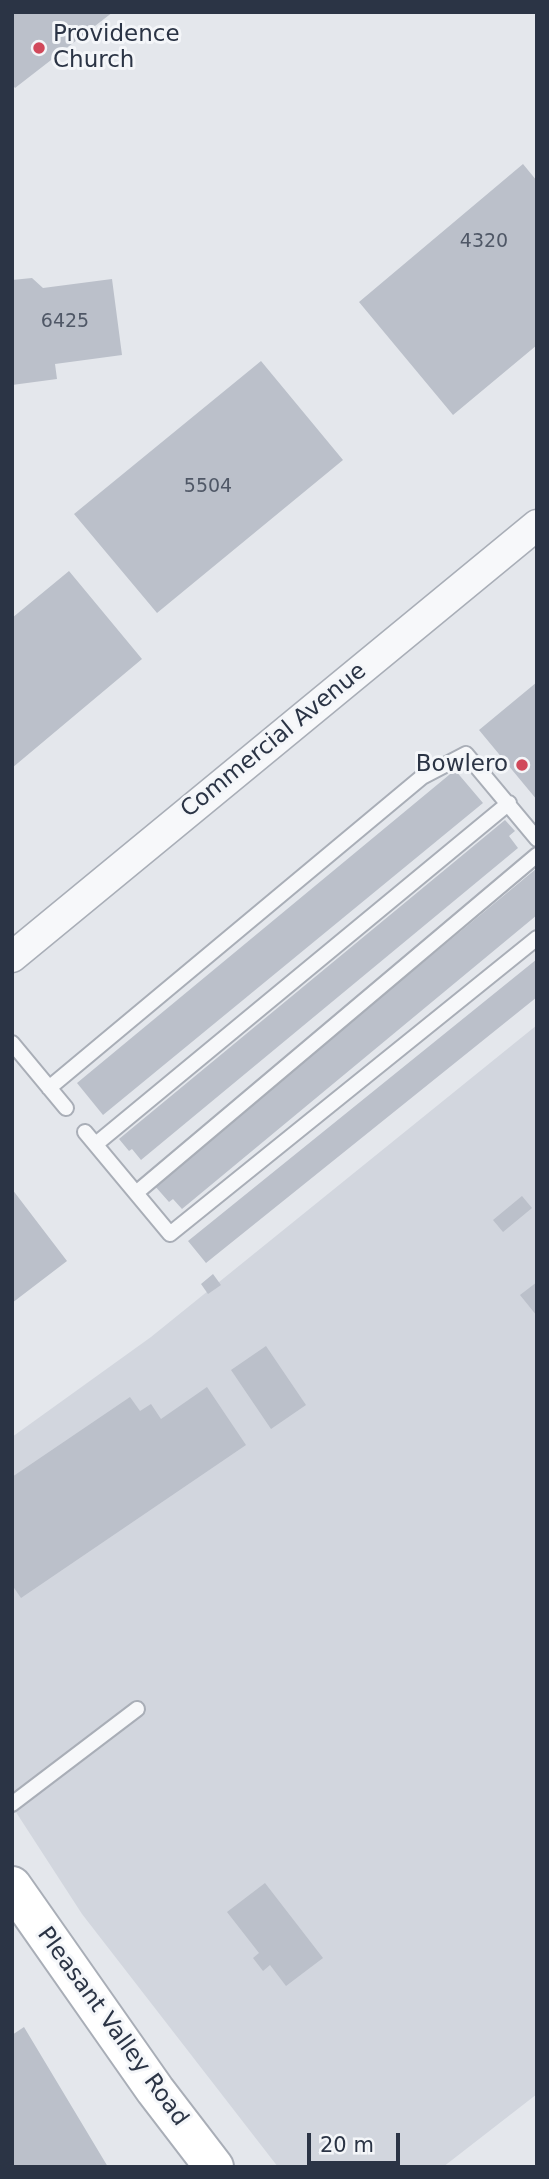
<!DOCTYPE html>
<style>
body{margin:0}
#map{position:relative;width:549px;height:2179px;overflow:hidden;background:#e4e7ec;font-family:"DejaVu Sans",sans-serif}
canvas{display:block}
.frame{position:absolute;inset:0;border:14px solid #2b3445;pointer-events:none}
.scale{position:absolute;left:307px;top:2133px;width:93px;height:32px;box-sizing:border-box;border:4px solid #2b3445;border-top:0;padding-left:9px;font-size:21px;line-height:24px;white-space:nowrap;color:#2b3445;-webkit-text-stroke:5px #f4f6f9;paint-order:stroke}
</style>
<div id="map">
<canvas width="549" height="2179"></canvas>
<div class="frame"></div>
<div class="scale">20 m</div>
</div>
<script>
const c = document.querySelector('canvas').getContext('2d');
c.lineJoin = 'round';
function fill(path, color) { c.fillStyle = color; c.fill(path, 'evenodd'); }
const toPath = rows => new Path2D(rows.map(r => 'M' + r).join(''));
function stroke(path, color, width, dash) { c.strokeStyle = color; c.lineWidth = width; c.lineCap = dash ? 'butt' : 'round'; c.setLineDash(dash || []); c.stroke(path); }
function write(font, color, halo, rows, align = 'center') {
  c.font = font + ' "DejaVu Sans",sans-serif'; c.lineWidth = 6; c.setLineDash([]); c.textBaseline = 'middle'; c.strokeStyle = halo; c.fillStyle = color; for (const [text, x, y, turn = 0] of rows) {
    c.save(); c.translate(x, y); c.rotate((+turn || 0) * Math.PI / 180); c.textAlign = isNaN(turn) ? turn : align; if (halo) c.strokeText(text, 0, 0); c.fillText(text, 0, 0); c.restore();
  }
}
fill(toPath([
 [537,1025,537,2094,443,2167,278,2167,82,1914,12,1806,12,1437,151,1337]
]), '#d2d6de');
fill(toPath([
 [12,12,113,12,15,88,12,84],
 [523,164,537,181,537,345,453,415,359,302],
 [32,278,43,288,112,279,122,355,55,364,57,379,12,385,12,280],
 [261,361,343,460,157,613,74,514],
 [69,571,142,659,12,768,12,618],
 [537,682,537,800,479,730],
 [455,770,483,803,103,1115,77,1083],
 [505,820,515,831,509,836,518,848,141,1160,132,1149,129,1151,119,1139],
 [537,868,537,915,182,1209,173,1199,169,1202,154,1185],
 [537,959,537,997,206,1263,188,1241],
 [12,1189,67,1261,12,1303],
 [522,1196,532,1208,503,1232,493,1220],
 [213,1274,221,1285,208,1294,201,1284],
 [537,1282,537,1316,520,1295],
 [266,1346,306,1405,271,1429,231,1370],
 [207,1387,246,1445,21,1598,12,1585,12,1477,130,1397,140,1411,151,1404,161,1419],
 [265,1883,323,1958,286,1986,270,1965,263,1971,253,1958,259,1953,227,1912],
 [24,2027,108,2167,12,2167,12,2035]
]), '#bbc0ca');
const lane = toPath([
 [12,1043,66,1108],
 [49,1088,422,777,466,754,537,839],
 [85,1132,170,1234,537,938],
 [96,1144,509,803],
 [136,1193,537,855],
 [12,1804,137,1709]
]);
const street = toPath([
 [12,957,537,525]
]);
const secondary = toPath([
 [12,1886,155,2090,214,2167]
]);
stroke(lane, '#a9aeb7', 18);
stroke(street, '#a9aeb7', 33);
stroke(secondary, '#a9aeb7', 42);
stroke(lane, '#f7f8fa', 14);
stroke(street, '#f7f8fa', 30);
stroke(secondary, '#fff', 38);
for (const [x, y, r, color] of [
 [39,48,7,"#d1495b"],
 [522,765,7,"#d1495b"]
]) { const dot = new Path2D(); dot.arc(x, y, r, 0, 2 * Math.PI); c.fillStyle = color; c.fill(dot); stroke(dot, '#f4f6f9', 2.5); }
write('19px', '#4f5766', null, [
 ["4320",484,242],
 ["6425",65,322],
 ["5504",208,487]
]);
write('23px', '#2b3445', '#f4f6f9', [
 ["Providence",53,35],
 ["Church",53,61],
 ["Bowlero",508,765,"right"]
], 'left');
write('23px', '#2b3445', '#f4f6f9', [
 ["Commercial Avenue",274,741,-39],
 ["Pleasant Valley Road",112,2027,54]
]);
</script>
